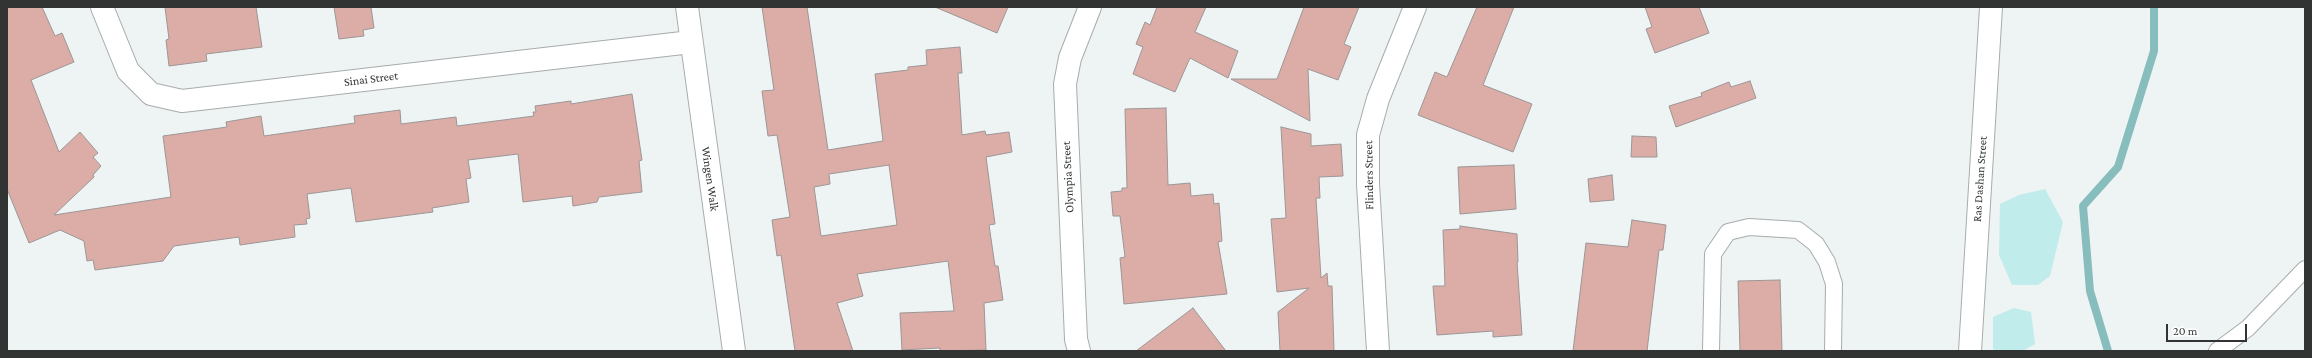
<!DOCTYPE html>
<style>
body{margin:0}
#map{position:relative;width:2312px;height:358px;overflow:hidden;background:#eef3f3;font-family:"Crimson Pro",serif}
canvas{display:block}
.frame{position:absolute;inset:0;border:8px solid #323434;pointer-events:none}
.scale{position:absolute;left:2166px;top:324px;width:81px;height:18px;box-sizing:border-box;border:2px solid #323434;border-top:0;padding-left:5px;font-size:12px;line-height:14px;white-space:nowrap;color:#323434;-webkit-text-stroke:3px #fff;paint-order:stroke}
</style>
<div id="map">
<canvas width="2312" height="358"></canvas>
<div class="frame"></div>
<div class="scale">20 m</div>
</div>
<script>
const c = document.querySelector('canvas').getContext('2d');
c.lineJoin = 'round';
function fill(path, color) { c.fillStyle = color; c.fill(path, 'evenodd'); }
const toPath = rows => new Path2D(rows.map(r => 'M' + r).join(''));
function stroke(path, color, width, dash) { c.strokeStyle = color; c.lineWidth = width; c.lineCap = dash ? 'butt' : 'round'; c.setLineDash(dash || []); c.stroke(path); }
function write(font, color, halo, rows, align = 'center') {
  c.font = font + ' "Crimson Pro",serif'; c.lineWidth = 3; c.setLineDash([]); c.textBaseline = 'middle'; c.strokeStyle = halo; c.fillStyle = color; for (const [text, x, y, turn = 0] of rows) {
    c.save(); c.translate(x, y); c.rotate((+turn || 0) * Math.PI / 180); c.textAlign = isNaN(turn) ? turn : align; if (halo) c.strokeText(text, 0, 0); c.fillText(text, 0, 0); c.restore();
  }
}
fill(toPath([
 [2045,189,2063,222,2050,276,2038,285,2012,285,1999,255,2000,204,2019,195],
 [2014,308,2031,312,2035,344,2023,351,1997,351,1993,349,1993,317]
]), '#c0eceb');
stroke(toPath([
 [2108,351,2090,291,2083,206,2118,167,2154,51,2154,7]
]), '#88bdbd', 8);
const building = toPath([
 [7,7,42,7,55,36,62,33,74,62,31,80,59,152,80,132,98,153,93,157,101,166,93,175,94,177,54,215,171,197,163,136,227,127,226,122,261,116,264,136,355,123,354,116,400,110,401,124,456,117,457,126,534,116,533,112,536,112,535,106,571,101,571,104,632,94,642,160,639,161,642,192,599,197,597,202,573,206,572,196,523,202,518,154,468,160,471,178,466,179,469,202,432,208,433,212,356,222,351,188,307,194,310,218,306,219,307,224,294,225,295,237,240,245,239,237,174,246,163,261,95,270,93,260,87,261,84,241,60,230,29,243,7,189,7,7],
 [165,7,256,7,262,47,206,54,207,61,169,66,166,40,169,39,165,7],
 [334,7,371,7,374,28,363,30,364,36,339,39,334,7],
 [762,7,807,7,828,150,883,141,875,74,908,70,908,67,927,65,926,50,960,47,962,73,958,73,962,135,985,131,986,135,1009,132,1012,152,986,157,995,224,989,225,995,266,998,266,1003,300,984,303,986,350,940,351,940,348,902,350,900,313,954,311,948,261,857,274,863,296,837,303,853,351,795,351,781,255,777,256,772,220,790,217,777,135,768,136,762,91,774,90,762,7],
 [889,165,897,225,821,236,814,187,830,184,829,174,889,165],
 [935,7,1008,7,997,33,935,7],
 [1157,7,1206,7,1195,32,1238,51,1228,78,1190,58,1175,92,1133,74,1143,47,1136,44,1145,22,1150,25,1157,7],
 [1304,7,1359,7,1344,44,1351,47,1338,80,1308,69,1310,121,1231,79,1277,79,1304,7],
 [1477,7,1514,7,1483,85,1532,104,1513,152,1418,115,1435,72,1447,77,1477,7],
 [1645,7,1699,7,1709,33,1655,53,1646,29,1652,27,1645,7],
 [1750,81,1756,98,1676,127,1669,106,1702,96,1701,93,1729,82,1731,87,1750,81],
 [1166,108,1168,185,1190,183,1191,196,1213,194,1214,204,1219,203,1222,241,1218,242,1227,294,1124,304,1120,258,1125,257,1120,216,1113,216,1111,192,1122,191,1122,188,1127,188,1125,109,1166,108],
 [1281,127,1311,134,1311,146,1341,144,1343,176,1319,177,1320,198,1316,198,1321,278,1327,273,1328,286,1332,286,1334,351,1280,351,1278,312,1309,288,1277,292,1271,219,1286,218,1281,127],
 [1632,136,1656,137,1657,157,1631,157,1632,136],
 [1514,165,1516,209,1460,214,1458,167,1514,165],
 [1612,175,1614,200,1590,202,1588,179,1612,175],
 [1632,220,1666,225,1663,250,1659,250,1647,351,1573,351,1586,243,1628,247,1632,220],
 [1460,226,1517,234,1518,262,1517,262,1522,335,1493,337,1493,331,1437,335,1433,286,1445,286,1443,230,1460,229,1460,226],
 [1780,280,1782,351,1740,351,1738,281,1780,280],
 [1193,308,1226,351,1136,351,1193,308]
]);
fill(building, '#dcada7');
stroke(building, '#9b9696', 1);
const lane = toPath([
 [1711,351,1713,254,1728,232,1749,227,1798,230,1816,244,1827,262,1834,284,1833,351],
 [2217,351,2248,328,2305,269]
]);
const street = toPath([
 [102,7,128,71,151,94,182,101,691,42],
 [687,7,734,351],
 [1079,351,1076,339,1065,84,1070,58,1090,7],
 [1378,351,1368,184,1368,135,1378,99,1415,7],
 [1970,351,1991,7]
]);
stroke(lane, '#a7acac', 18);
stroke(street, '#a7acac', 24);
stroke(lane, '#fff', 16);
stroke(street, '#fff', 22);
write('12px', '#323434', '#fff', [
 ["Sinai Street",371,79,-7],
 ["Flinders Street",1369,175,-91],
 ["Olympia Street",1068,177,-93],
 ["Wingen Walk",710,179,82],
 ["Ras Dashan Street",1980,179,-86]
]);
</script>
